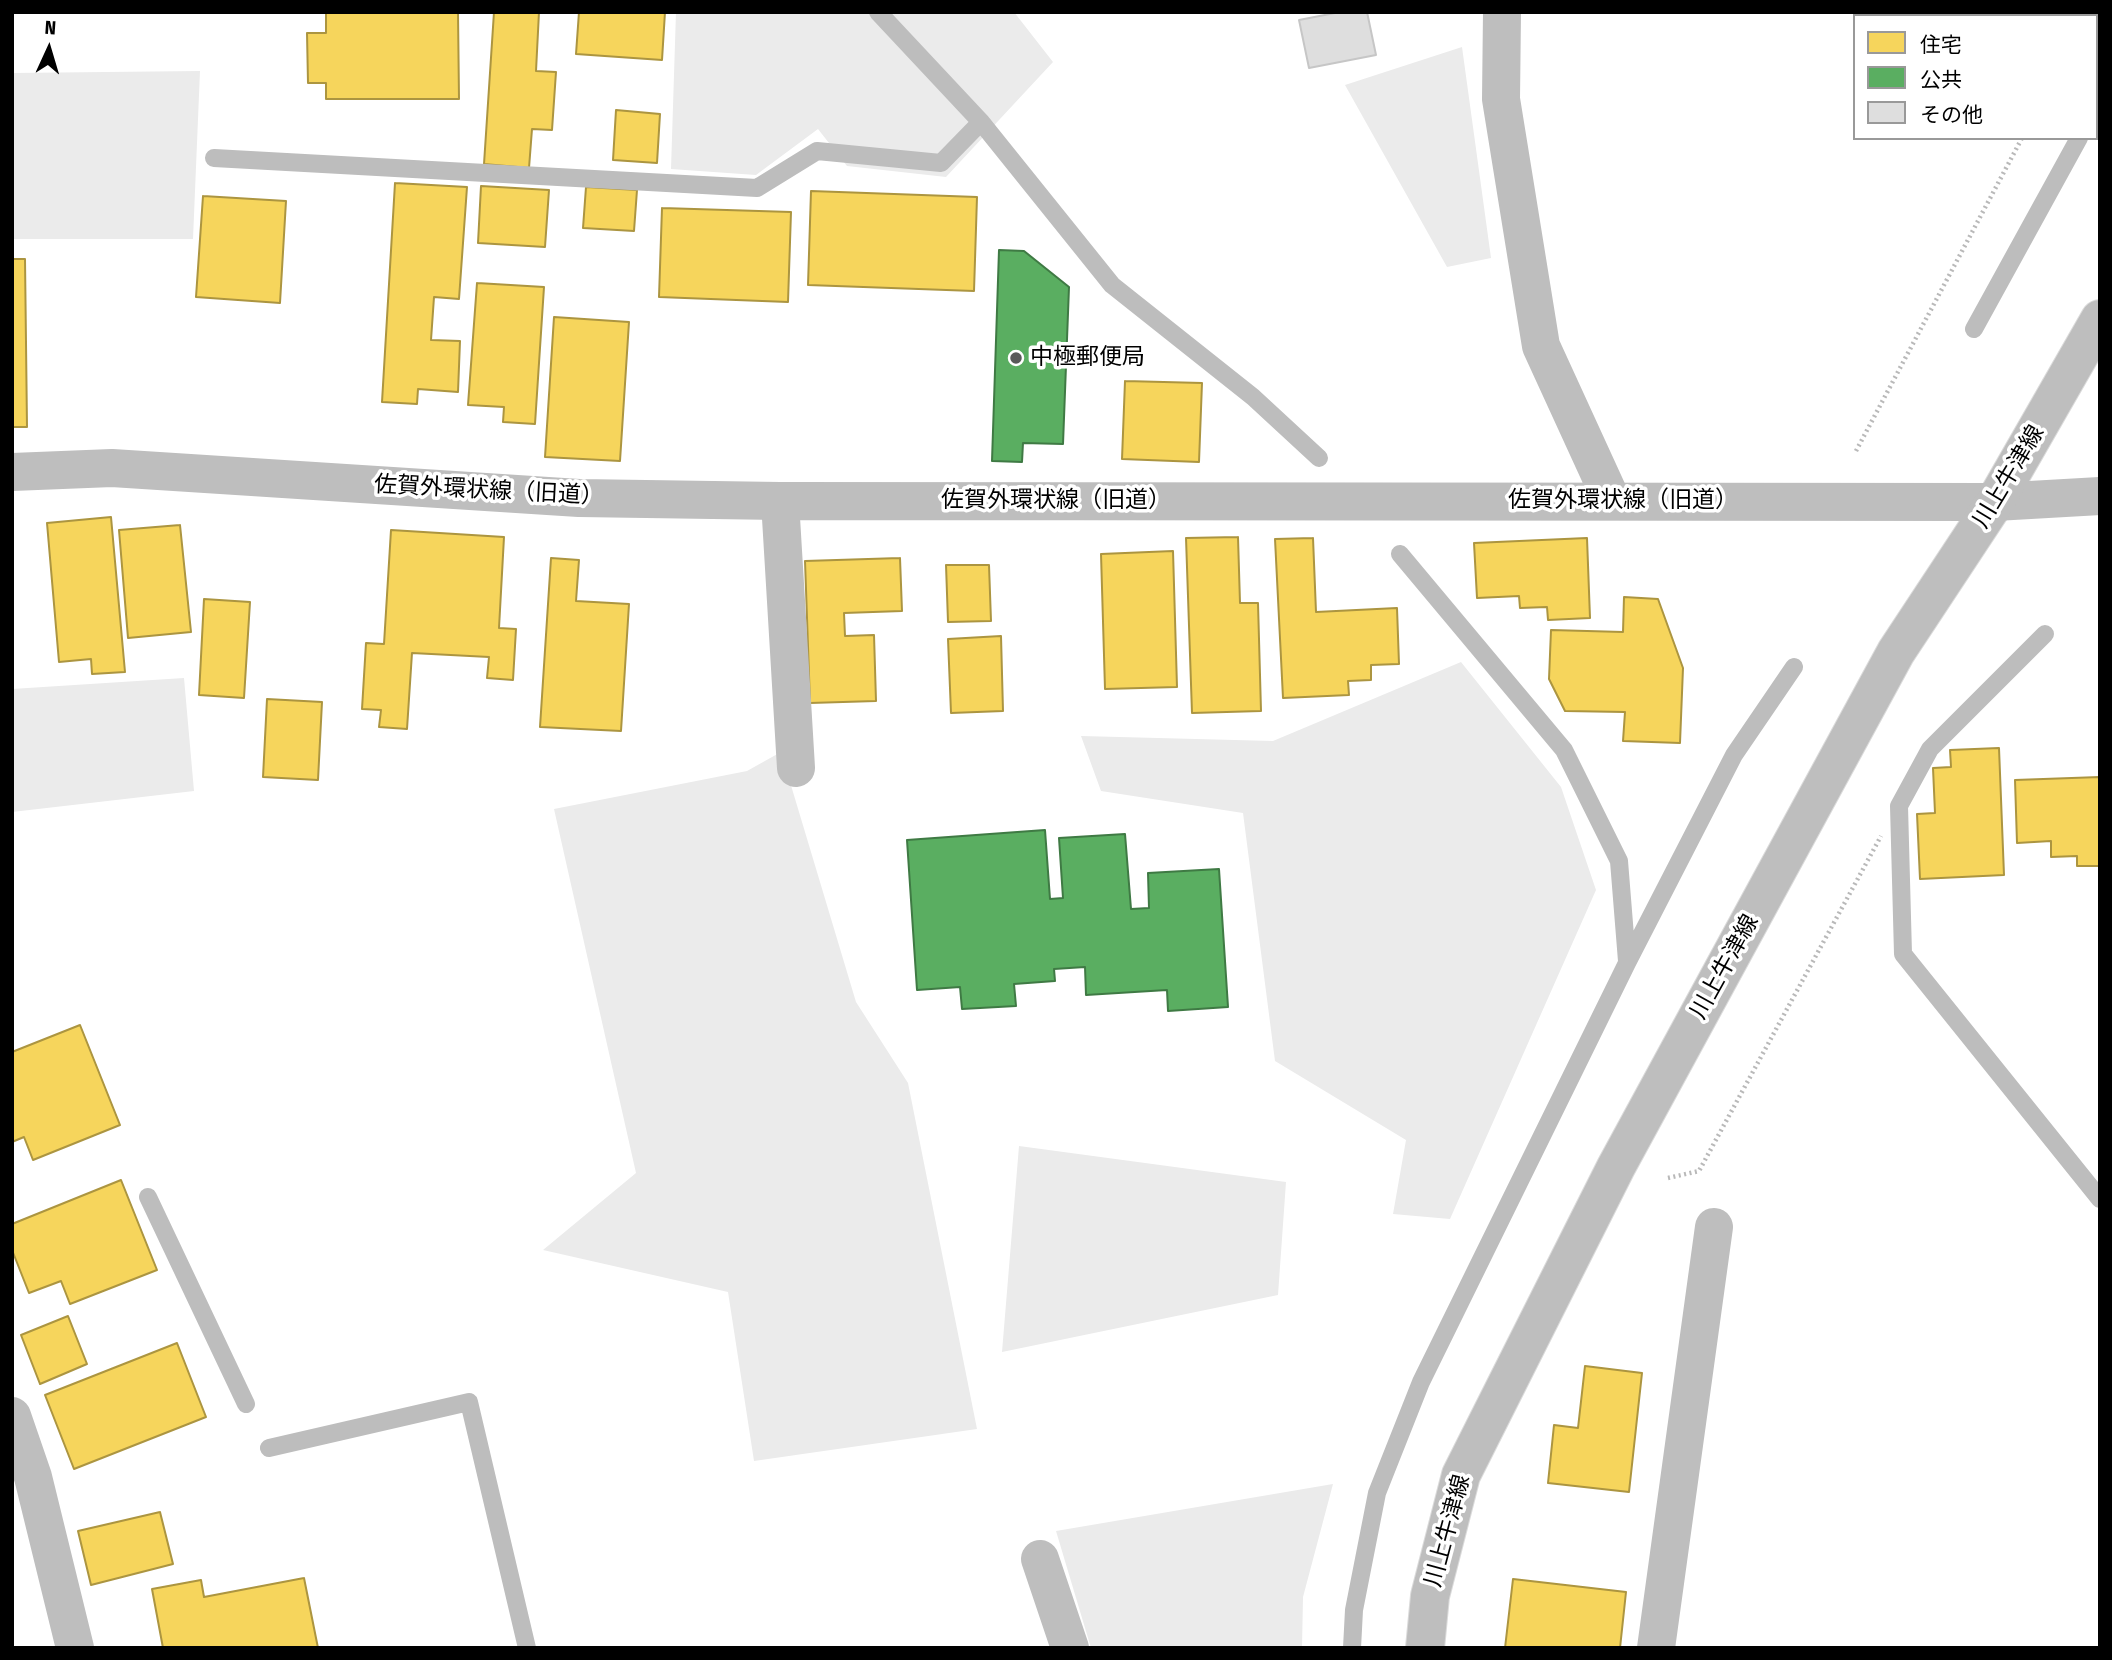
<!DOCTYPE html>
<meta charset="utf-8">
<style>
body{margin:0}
#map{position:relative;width:2112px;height:1660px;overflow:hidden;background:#fff;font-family:"Fira Sans Condensed","Noto Sans JP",sans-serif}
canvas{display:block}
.frame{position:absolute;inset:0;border:14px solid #000;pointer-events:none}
.legend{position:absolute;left:1853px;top:14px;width:245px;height:126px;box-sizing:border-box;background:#fff;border:2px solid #999;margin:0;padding:9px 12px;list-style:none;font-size:21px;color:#000}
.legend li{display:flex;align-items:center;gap:14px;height:35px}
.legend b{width:35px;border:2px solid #999}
.north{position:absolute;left:14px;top:14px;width:70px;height:70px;-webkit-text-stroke:5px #fff;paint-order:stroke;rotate:4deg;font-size:19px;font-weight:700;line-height:28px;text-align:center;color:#000}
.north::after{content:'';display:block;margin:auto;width:24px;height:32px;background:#000;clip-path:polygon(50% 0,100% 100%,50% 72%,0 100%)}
</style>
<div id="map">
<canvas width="2112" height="1660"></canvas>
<div class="frame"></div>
<ul class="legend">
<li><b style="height:19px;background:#f6d55c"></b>住宅</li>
<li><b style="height:19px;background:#5aae61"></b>公共</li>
<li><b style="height:19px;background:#dedede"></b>その他</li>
</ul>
<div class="north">N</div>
</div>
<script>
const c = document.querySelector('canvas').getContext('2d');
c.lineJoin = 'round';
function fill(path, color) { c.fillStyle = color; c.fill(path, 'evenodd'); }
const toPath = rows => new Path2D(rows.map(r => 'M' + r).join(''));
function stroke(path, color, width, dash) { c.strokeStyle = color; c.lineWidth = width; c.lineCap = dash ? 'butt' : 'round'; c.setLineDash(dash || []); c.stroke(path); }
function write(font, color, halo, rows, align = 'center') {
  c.font = font + ' "Fira Sans Condensed","Noto Sans JP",sans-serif'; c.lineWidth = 7; c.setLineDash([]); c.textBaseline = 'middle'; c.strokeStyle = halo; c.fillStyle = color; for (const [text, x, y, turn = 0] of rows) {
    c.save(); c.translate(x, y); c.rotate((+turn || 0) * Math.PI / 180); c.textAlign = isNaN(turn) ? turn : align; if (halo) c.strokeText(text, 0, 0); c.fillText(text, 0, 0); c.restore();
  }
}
fill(toPath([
 [676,12,1014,12,1053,62,946,177,847,166,818,129,756,175,671,169],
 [1462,47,1491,258,1447,267,1345,85],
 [200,71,193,239,12,239,12,73],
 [1461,662,1561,787,1596,890,1450,1219,1393,1214,1406,1140,1275,1061,1243,813,1101,791,1081,736,1273,741],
 [184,678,194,791,12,812,12,689],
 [781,752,856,1002,908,1083,977,1429,754,1461,728,1292,543,1250,636,1173,554,809,747,771],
 [1019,1146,1286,1182,1278,1295,1002,1352],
 [1333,1484,1303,1597,1302,1648,1091,1648,1056,1531]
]), '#ebebeb');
const homes = toPath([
 [458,12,459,99,326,99,326,83,308,83,307,33,326,33,326,13,458,12],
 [494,12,539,12,536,71,556,72,552,130,532,129,529,168,484,164,494,12],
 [579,12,665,12,662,60,576,54,579,12],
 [616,110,660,114,657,163,613,160,616,110],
 [395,183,467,187,459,299,434,297,431,340,460,341,458,392,418,389,417,404,382,402,395,183],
 [481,186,549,190,545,247,478,243,481,186],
 [586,187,637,190,634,231,583,228,586,187],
 [811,191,977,197,974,291,808,285,811,191],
 [203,196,286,201,280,303,196,297,203,196],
 [662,208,791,212,788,302,659,297,662,208],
 [12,259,25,259,27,427,12,427,12,259],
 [477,283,544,287,535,424,503,422,504,407,468,405,477,283],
 [554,317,629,322,620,461,545,457,554,317],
 [1125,381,1202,383,1199,462,1122,459,1125,381],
 [111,517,125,672,92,674,91,659,59,662,47,523,111,517],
 [180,525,191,632,128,638,119,530,180,525],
 [391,530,504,537,499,628,516,629,513,680,487,678,489,657,412,653,407,729,379,727,381,710,362,709,366,643,384,644,391,530],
 [1238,537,1240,603,1258,603,1261,711,1192,713,1186,538,1238,537],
 [1313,538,1316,612,1397,608,1399,664,1371,665,1371,680,1348,681,1349,695,1283,698,1275,539,1313,538],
 [1587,538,1590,618,1548,620,1547,607,1520,608,1519,596,1477,598,1474,543,1587,538],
 [1173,551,1177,687,1105,689,1101,554,1173,551],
 [551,558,579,560,576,601,629,604,621,731,540,727,551,558],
 [900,558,902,611,844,613,845,636,874,635,876,701,810,703,805,561,900,558],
 [946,565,989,565,991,621,948,622,946,565],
 [1624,597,1658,599,1683,668,1680,743,1623,741,1625,712,1565,711,1549,679,1551,630,1623,632,1624,597],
 [204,599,250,602,244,698,199,695,204,599],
 [1001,636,1003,711,951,713,948,639,1001,636],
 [267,699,322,702,318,780,263,777,267,699],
 [1999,748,2004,875,1920,879,1917,814,1935,813,1933,768,1951,767,1950,750,1999,748],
 [2100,777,2100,866,2077,866,2077,856,2051,857,2051,841,2017,843,2015,780,2100,777],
 [80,1025,120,1125,33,1160,24,1137,12,1142,12,1052,80,1025],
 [121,1180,157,1270,70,1304,61,1281,29,1293,12,1250,12,1224,121,1180],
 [68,1316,87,1364,40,1384,21,1335,68,1316],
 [177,1343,206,1417,74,1469,45,1395,177,1343],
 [1585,1366,1642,1373,1629,1492,1548,1483,1554,1425,1578,1428,1585,1366],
 [160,1512,173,1564,91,1585,78,1531,160,1512],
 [304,1578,318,1648,163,1648,152,1589,201,1580,204,1597,304,1578],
 [1513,1579,1626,1592,1620,1648,1505,1648,1513,1579]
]);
fill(homes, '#f6d55c');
stroke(homes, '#ac9540', 2);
const public = toPath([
 [999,250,1024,251,1069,287,1063,444,1023,443,1022,462,992,461,999,250],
 [1045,830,1050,899,1063,898,1059,838,1125,834,1131,909,1149,908,1148,873,1219,869,1228,1007,1168,1011,1167,990,1086,995,1085,967,1054,969,1055,981,1014,984,1016,1006,962,1009,960,987,917,990,907,840,1045,830]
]);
fill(public, '#5aae61');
stroke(public, '#3f7a44', 2);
stroke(toPath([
 [878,12,981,122,1112,285,1253,397,1319,458],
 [2096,108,2100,101],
 [214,158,757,188,817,151,941,163,981,122],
 [1974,329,2079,138],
 [1400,554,1564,750,1619,861,1627,961],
 [2045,634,1930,749,1899,806,1903,954,2100,1199],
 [148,1197,246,1404],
 [269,1448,469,1402,527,1648],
 [1352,1648,1354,1610,1377,1493,1421,1382,1627,963,1734,755,1794,667]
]), '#bdbdbd', 18);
const building = toPath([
 [1340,12,1367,12,1376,55,1309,68,1299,20,1340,12]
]);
fill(building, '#dedede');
stroke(building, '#c6c6c6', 2);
const major = toPath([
 [1425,1648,1430,1596,1461,1475,1616,1167,1896,652,1995,502,2100,319]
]);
stroke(major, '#dbdbdb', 40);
stroke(toPath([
 [2087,16,2089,12],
 [1856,451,2022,138],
 [1668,1178,1699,1171,1881,836]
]), '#b9b9b9', 4.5, [2, 3.5]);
stroke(toPath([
 [1502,12,1501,99,1541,346,1612,501],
 [12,472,112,468,579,498,780,501,1995,502,2100,496],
 [780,501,796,768],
 [12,1416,33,1477,75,1648],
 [1040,1559,1070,1648],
 [1656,1648,1714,1227]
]), '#bebebe', 38);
stroke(major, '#bebebe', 38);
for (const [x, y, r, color] of [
 [1016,358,7,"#595959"]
]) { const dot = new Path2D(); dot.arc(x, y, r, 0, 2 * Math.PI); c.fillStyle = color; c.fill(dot); stroke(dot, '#fff', 2.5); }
write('23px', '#000', '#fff', [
 ["中極郵便局",1030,358]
], 'left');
write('23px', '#000', '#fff', [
 ["川上牛津線",2009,477,-59],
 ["佐賀外環状線（旧道）",489,491,3],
 ["佐賀外環状線（旧道）",1056,501],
 ["佐賀外環状線（旧道）",1623,501],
 ["川上牛津線",1725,967,-61],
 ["川上牛津線",1448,1531,-75]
]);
</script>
